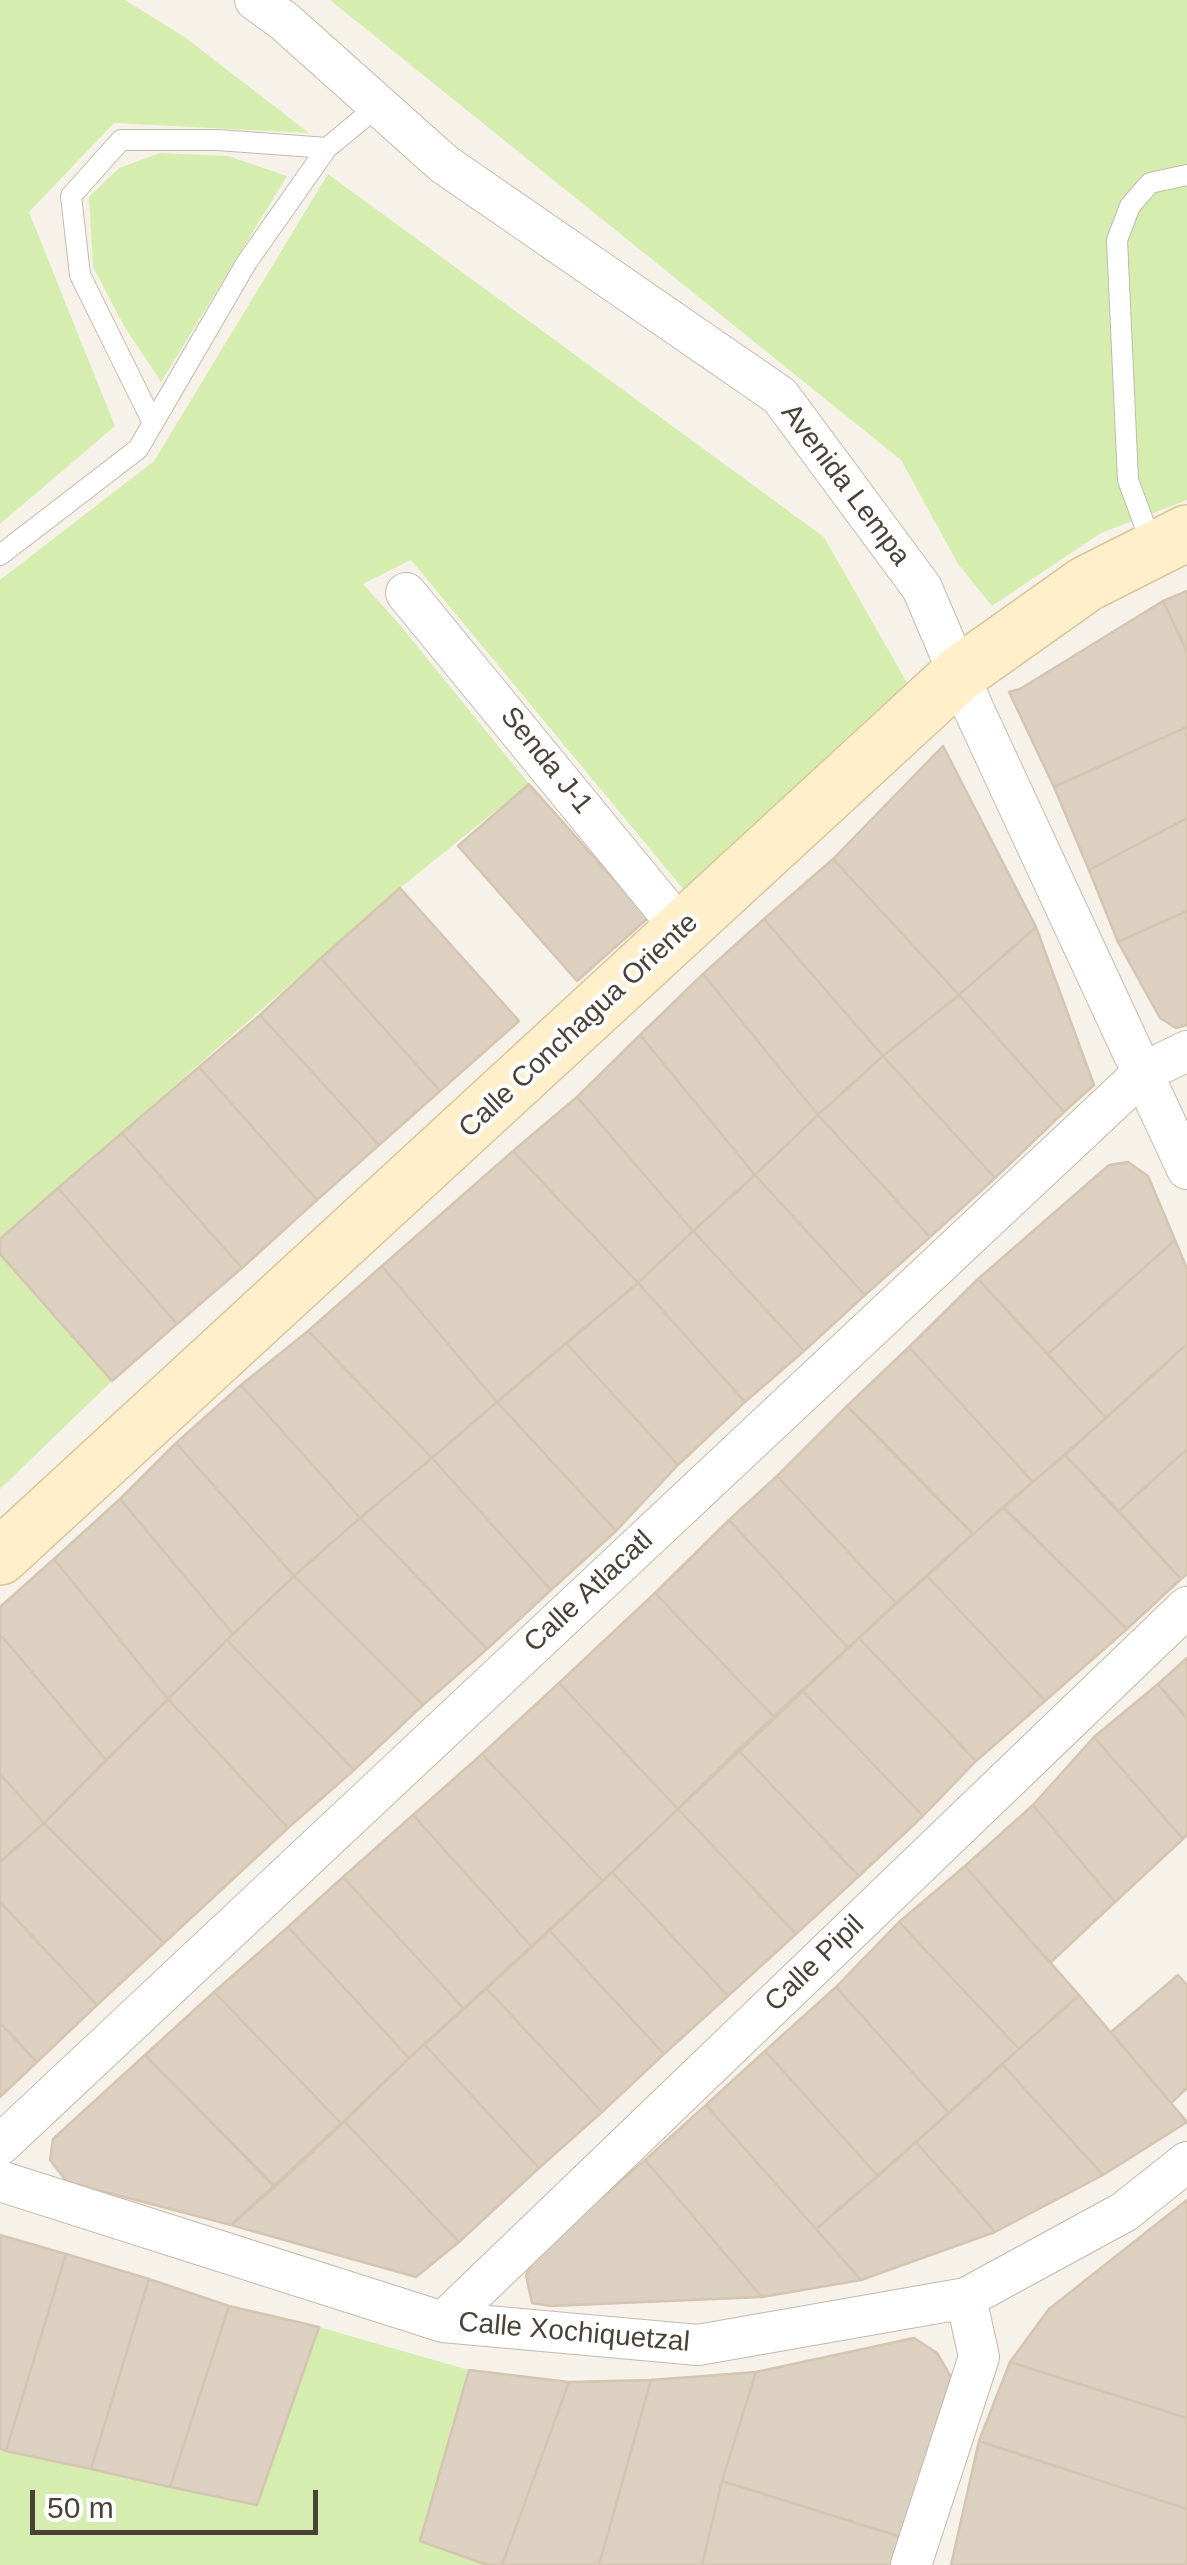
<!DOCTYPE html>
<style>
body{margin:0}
#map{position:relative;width:1187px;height:2565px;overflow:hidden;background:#f6f2ea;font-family:Arial,sans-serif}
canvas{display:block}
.scale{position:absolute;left:30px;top:2490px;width:288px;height:45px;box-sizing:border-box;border:5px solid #4b4237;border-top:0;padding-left:12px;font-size:30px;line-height:35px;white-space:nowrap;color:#4b4237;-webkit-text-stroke:8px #fff;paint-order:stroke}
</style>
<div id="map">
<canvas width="1187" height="2565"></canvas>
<div class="scale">50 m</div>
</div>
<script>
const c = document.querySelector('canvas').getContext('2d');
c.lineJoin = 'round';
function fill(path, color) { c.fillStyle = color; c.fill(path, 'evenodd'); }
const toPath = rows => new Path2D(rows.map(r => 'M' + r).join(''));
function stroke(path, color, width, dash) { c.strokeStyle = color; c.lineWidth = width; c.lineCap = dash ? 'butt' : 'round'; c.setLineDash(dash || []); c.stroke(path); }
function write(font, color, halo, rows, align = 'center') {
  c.font = font + ' Arial,sans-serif'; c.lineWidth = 8; c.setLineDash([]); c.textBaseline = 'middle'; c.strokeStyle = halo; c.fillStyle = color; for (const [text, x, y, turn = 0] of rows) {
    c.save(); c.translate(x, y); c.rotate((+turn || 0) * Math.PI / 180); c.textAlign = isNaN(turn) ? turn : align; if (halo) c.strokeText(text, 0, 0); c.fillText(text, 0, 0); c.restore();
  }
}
fill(toPath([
 [0,0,125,0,186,38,309,133,114,123,29,212,115,426,0,524],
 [330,0,1187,0,1187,500,1101,533,992,606,958,564,901,460],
 [160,153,228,156,287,176,161,382,124,326,93,267,89,197,119,168],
 [328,174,824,537,910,688,689,896,411,560,363,584,400,625,529,784,400,888,0,1239,0,580,154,461],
 [0,1254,112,1381,0,1489],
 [319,2327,469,2370,420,2540,487,2565,0,2565,0,2449,257,2505]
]), '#d5eeaf');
const building = toPath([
 [1187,591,1187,651,1163,601,1187,591],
 [1163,601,1187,652,1187,727,1054,787,1009,692,1020,689,1163,601],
 [1187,727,1187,818,1089,870,1054,787,1187,727],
 [943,746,1036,927,959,995,833,859,943,746],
 [529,784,648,918,577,981,458,846,529,784],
 [1187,818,1187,911,1118,942,1089,870,1187,818],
 [833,859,959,995,883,1056,764,919,833,859],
 [400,888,519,1021,440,1091,321,958,400,888],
 [1187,911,1187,1025,1176,1028,1160,1018,1118,942,1187,911],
 [764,919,883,1056,818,1115,703,974,764,919],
 [1036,927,1094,1085,1064,1112,959,995,1036,927],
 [321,958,440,1091,379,1145,260,1015,321,958],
 [703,974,818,1115,755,1175,640,1035,703,974],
 [959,995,1064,1112,995,1178,883,1056,959,995],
 [260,1015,379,1145,317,1200,199,1067,260,1015],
 [640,1035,755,1175,693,1231,577,1097,640,1035],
 [883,1056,995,1178,930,1237,818,1115,883,1056],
 [199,1067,317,1200,242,1268,122,1133,199,1067],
 [577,1097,693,1231,638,1283,513,1151,577,1097],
 [818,1115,930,1237,865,1295,755,1175,818,1115],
 [122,1133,242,1268,177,1324,58,1188,122,1133],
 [513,1151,638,1283,497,1402,382,1266,513,1151],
 [1128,1162,1148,1176,1175,1240,1048,1354,978,1279,1109,1165,1128,1162],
 [755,1175,865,1295,804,1351,693,1231,755,1175],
 [58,1188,177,1324,112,1381,0,1254,0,1239,58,1188],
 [693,1231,804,1351,745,1402,638,1283,693,1231],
 [1175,1240,1187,1269,1187,1344,1106,1418,1048,1354,1175,1240],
 [382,1266,497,1402,432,1458,308,1331,382,1266],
 [978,1279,1106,1418,1033,1482,909,1347,978,1279],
 [638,1283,745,1402,678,1465,566,1343,638,1283],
 [308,1331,432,1458,360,1518,241,1385,308,1331],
 [566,1343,678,1465,616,1531,497,1402,566,1343],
 [1187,1344,1187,1449,1119,1511,1065,1455,1187,1344],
 [909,1347,1033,1482,973,1534,847,1406,909,1347],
 [241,1385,360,1518,294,1576,176,1443,241,1385],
 [497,1402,616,1531,551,1590,432,1458,497,1402],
 [847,1406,973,1534,896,1603,777,1476,847,1406],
 [176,1443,294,1576,233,1634,120,1499,176,1443],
 [1187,1449,1187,1574,1181,1579,1119,1511,1187,1449],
 [1065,1455,1181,1579,1127,1629,1003,1507,1065,1455],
 [432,1458,551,1590,487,1649,360,1518,432,1458],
 [777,1476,896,1603,848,1648,729,1520,777,1476],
 [120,1499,233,1634,168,1699,54,1559,120,1499],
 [1003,1507,1127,1629,1045,1701,927,1576,1003,1507],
 [360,1518,487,1649,423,1705,294,1576,360,1518],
 [729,1520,848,1648,775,1718,655,1593,729,1520],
 [54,1559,168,1699,106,1760,0,1634,0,1607,54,1559],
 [294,1576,423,1705,354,1770,227,1640,294,1576],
 [927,1576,1045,1701,976,1761,859,1638,927,1576],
 [655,1593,775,1718,678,1809,559,1683,655,1593],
 [0,1634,106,1760,44,1823,0,1774,0,1634],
 [859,1638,976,1761,923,1816,802,1690,859,1638],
 [227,1640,354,1770,288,1828,168,1699,227,1640],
 [1187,1658,1187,1719,1158,1684,1187,1658],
 [559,1683,678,1809,603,1881,482,1754,559,1683],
 [1158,1684,1187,1718,1187,1835,1183,1839,1094,1737,1158,1684],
 [802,1690,923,1816,859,1876,738,1750,802,1690],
 [168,1699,288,1828,164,1943,44,1823,168,1699],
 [1094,1737,1183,1839,1115,1902,1033,1805,1094,1737],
 [738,1750,859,1876,796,1934,678,1809,738,1750],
 [482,1754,603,1881,532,1947,413,1815,482,1754],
 [0,1774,44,1823,0,1862,0,1774],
 [1033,1805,1115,1902,1050,1963,965,1866,1033,1805],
 [678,1809,796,1934,728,1996,612,1872,678,1809],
 [413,1815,532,1947,464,2009,343,1877,413,1815],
 [44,1823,164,1943,97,2005,0,1902,0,1862,44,1823],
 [965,1866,1079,1995,1019,2049,899,1922,965,1866],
 [612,1872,728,1996,664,2054,549,1930,612,1872],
 [343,1877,464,2009,409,2058,288,1927,343,1877],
 [0,1902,97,2005,37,2062,0,2023,0,1902],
 [899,1922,1019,2049,949,2113,836,1987,899,1922],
 [288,1927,409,2058,342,2124,214,1992,288,1927],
 [549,1930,664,2054,602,2112,486,1988,549,1930],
 [1178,1975,1187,1985,1187,2088,1171,2103,1111,2032,1178,1975],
 [836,1987,949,2113,878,2176,765,2051,836,1987],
 [486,1988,602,2112,539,2168,424,2044,486,1988],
 [214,1992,342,2124,275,2187,145,2055,214,1992],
 [1079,1995,1187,2122,1103,2175,1002,2064,1079,1995],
 [0,2023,37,2062,0,2097,0,2023],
 [424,2044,539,2168,459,2242,344,2121,424,2044],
 [765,2051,878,2176,816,2229,706,2105,765,2051],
 [145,2055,275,2187,231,2225,67,2182,50,2160,53,2139,145,2055],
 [1002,2064,1103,2175,995,2232,916,2142,1002,2064],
 [706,2105,816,2229,861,2280,762,2297,645,2160,706,2105],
 [344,2121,459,2242,416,2277,231,2225,344,2121],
 [916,2142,995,2232,861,2280,816,2229,916,2142],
 [645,2160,762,2297,551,2306,532,2303,526,2275,536,2254,645,2160],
 [1187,2200,1187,2418,1010,2362,1049,2309,1187,2200],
 [0,2235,66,2254,6,2451,0,2449,0,2235],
 [66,2254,149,2279,91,2469,6,2451,66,2254],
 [149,2279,229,2306,170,2487,91,2469,149,2279],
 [229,2306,319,2327,257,2505,170,2487,229,2306],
 [914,2338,937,2353,951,2377,901,2537,722,2481,756,2372,914,2338],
 [1010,2362,1187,2418,1187,2509,979,2441,1010,2362],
 [469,2370,569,2382,502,2565,487,2565,420,2541,469,2370],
 [756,2372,722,2481,702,2565,599,2565,651,2380,756,2372],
 [651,2380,599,2565,502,2565,569,2382,651,2380],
 [979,2441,1187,2509,1187,2565,951,2565,979,2441],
 [722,2481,901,2537,891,2565,702,2565,722,2481]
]);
fill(building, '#dcd0c1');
stroke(building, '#d5c4b0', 2.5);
const lane = toPath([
 [153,423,80,275,71,196,121,140,218,140,327,148],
 [1153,548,1128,480,1117,240,1130,206,1150,183,1187,175],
 [0,555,138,449,247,262,327,148,379,105]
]);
const street = toPath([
 [255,0,284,21,444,164,780,396,922,588,974,710,1187,1169],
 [406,593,683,931],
 [0,2145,1144,1072,1187,1051],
 [0,2181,443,2322,698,2345,966,2298,1124,2212,1187,2162],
 [443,2322,1187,1607],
 [911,2565,979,2357,966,2298]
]);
const secondary = toPath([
 [0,1557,959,674,1086,584,1187,533]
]);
stroke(lane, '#c3b9ab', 22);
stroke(street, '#c3b9ab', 42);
stroke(secondary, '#dbc496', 58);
stroke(lane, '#fff', 20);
stroke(street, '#fff', 40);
stroke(secondary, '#ffefcb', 55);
write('28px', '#4b4237', '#fff', [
 ["Avenida Lempa",845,485,53],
 ["Senda J-1",546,761,51],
 ["Calle Conchagua Oriente",579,1026,-43],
 ["Calle Atlacatl",589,1592,-43],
 ["Calle Pipil",815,1964,-44],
 ["Calle Xochiquetzal",574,2333,5]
]);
</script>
